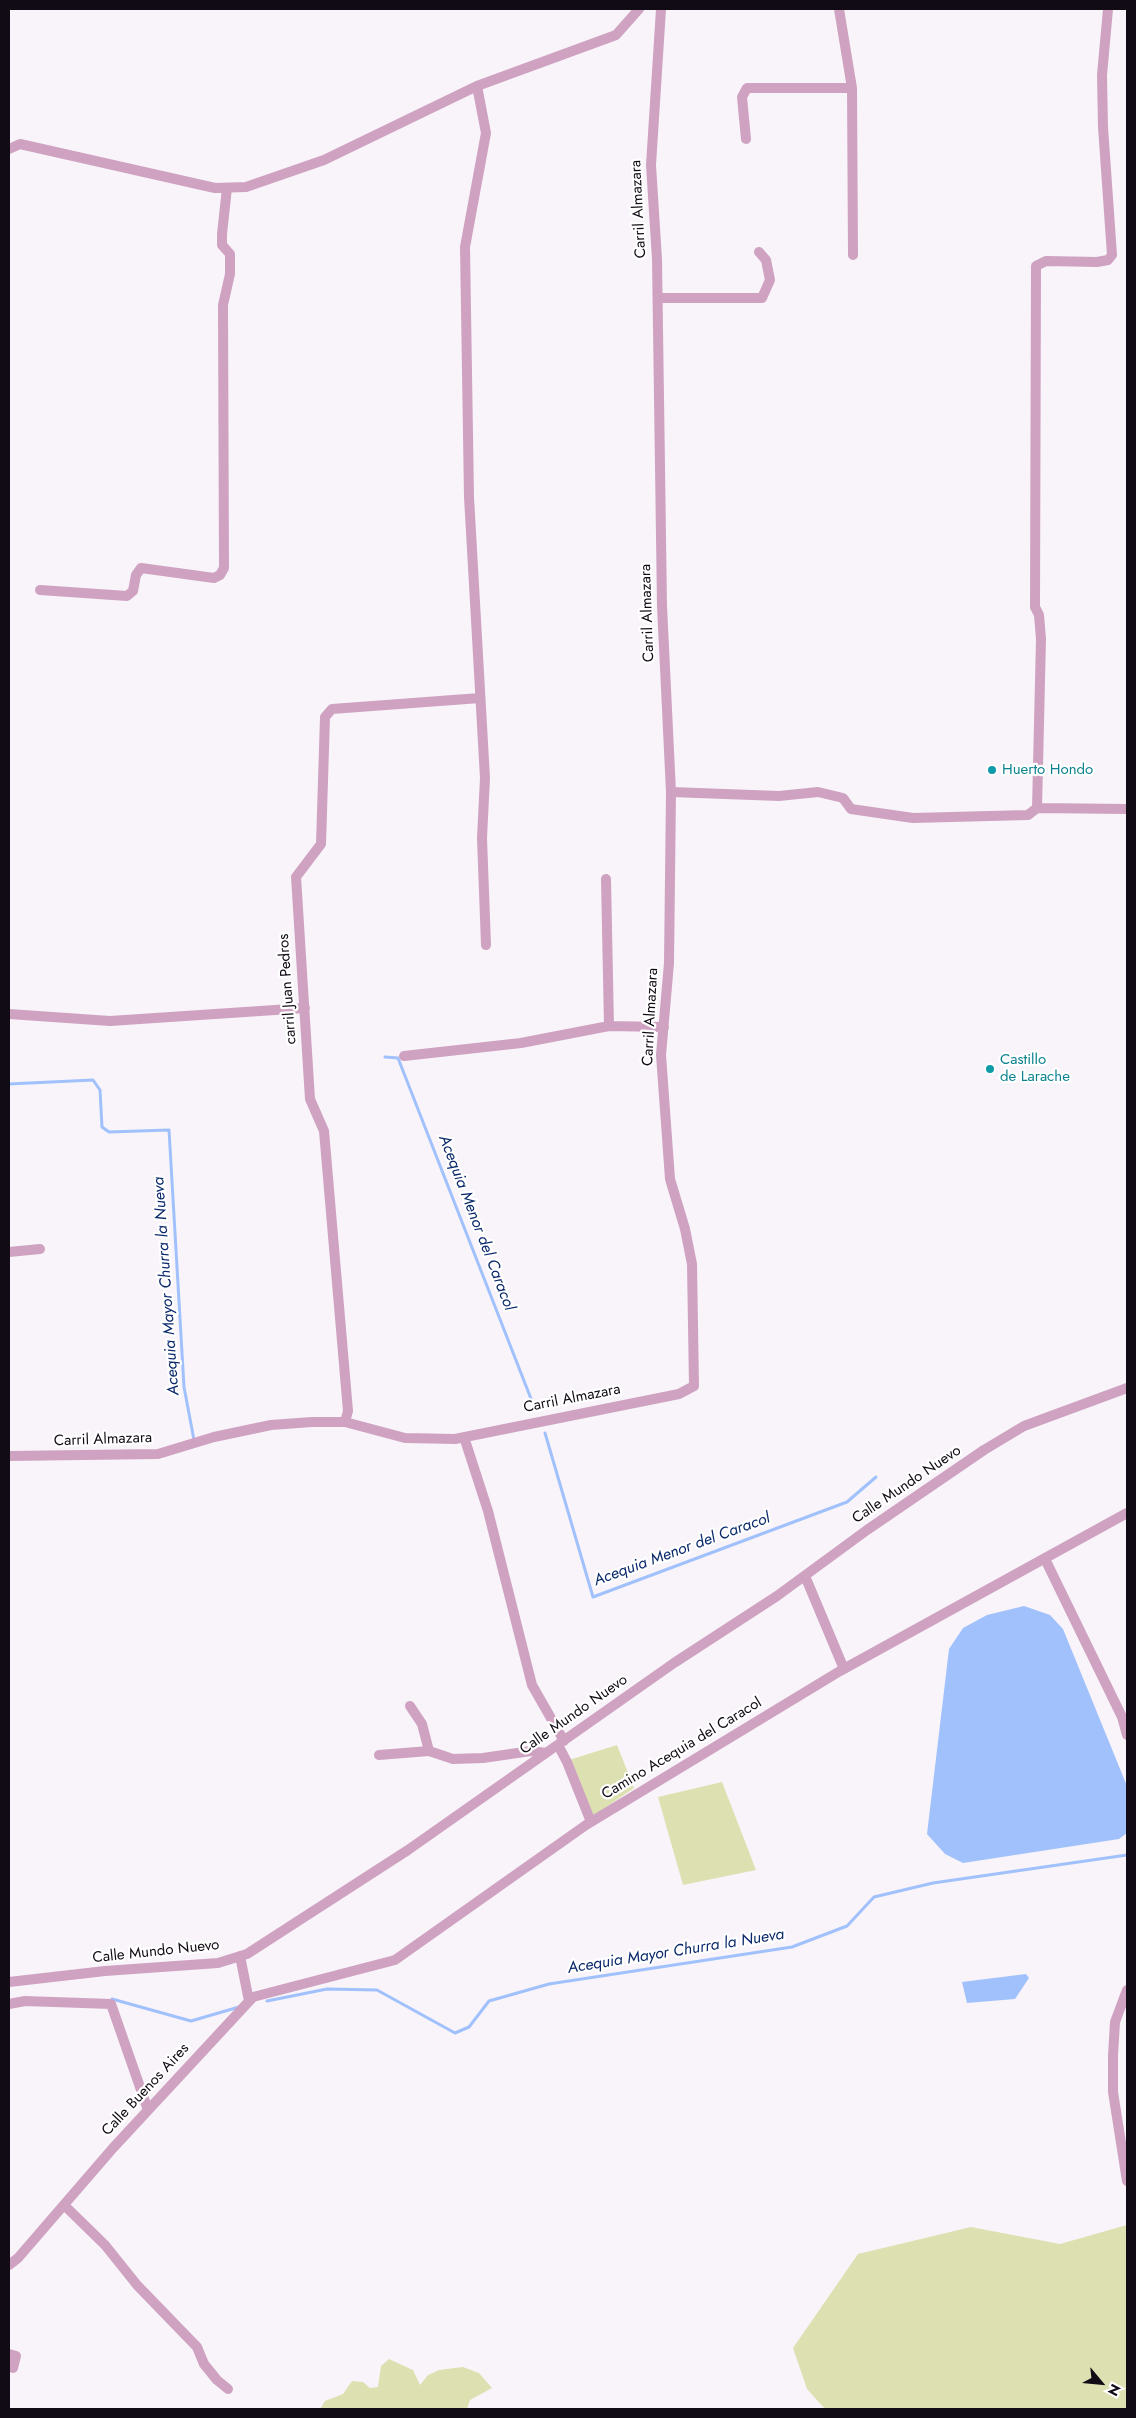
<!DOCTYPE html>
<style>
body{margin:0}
#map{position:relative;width:1136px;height:2418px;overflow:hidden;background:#f8f4fa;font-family:Jost,sans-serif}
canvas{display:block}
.frame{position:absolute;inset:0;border:10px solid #110b15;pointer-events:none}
.north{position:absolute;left:1076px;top:2358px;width:50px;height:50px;-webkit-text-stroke:4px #fff;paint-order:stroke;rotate:118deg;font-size:14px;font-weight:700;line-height:20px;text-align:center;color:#110b15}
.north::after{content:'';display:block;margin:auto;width:18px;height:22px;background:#110b15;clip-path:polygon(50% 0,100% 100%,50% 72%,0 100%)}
</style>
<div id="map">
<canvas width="1136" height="2418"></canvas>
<div class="frame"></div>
<div class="north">N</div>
</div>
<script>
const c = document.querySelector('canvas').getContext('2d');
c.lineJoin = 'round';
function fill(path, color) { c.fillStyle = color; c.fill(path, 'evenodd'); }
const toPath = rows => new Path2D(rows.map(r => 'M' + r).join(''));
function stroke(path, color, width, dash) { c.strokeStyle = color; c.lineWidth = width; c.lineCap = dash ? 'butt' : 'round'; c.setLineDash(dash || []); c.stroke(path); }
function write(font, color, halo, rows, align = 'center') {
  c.font = font + ' Jost,sans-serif'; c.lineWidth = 4.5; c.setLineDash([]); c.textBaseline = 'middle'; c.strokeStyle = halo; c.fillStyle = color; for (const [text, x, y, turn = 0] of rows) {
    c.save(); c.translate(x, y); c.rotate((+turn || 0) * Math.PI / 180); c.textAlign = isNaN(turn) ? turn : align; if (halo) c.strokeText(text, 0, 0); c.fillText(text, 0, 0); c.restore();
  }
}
fill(toPath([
 [617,1745,634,1788,592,1817,569,1760],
 [722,1782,756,1870,683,1885,658,1797],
 [1127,2225,1127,2409,825,2409,807,2389,793,2348,858,2254,971,2227,1060,2244],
 [389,2359,413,2370,420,2385,428,2375,439,2370,463,2367,479,2373,492,2388,470,2400,467,2409,320,2409,325,2401,343,2394,352,2381,363,2382,370,2388,378,2387,381,2366]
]), '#dde1b1');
fill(toPath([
 [1024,1606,1050,1615,1063,1629,1127,1786,1127,1833,1119,1839,963,1863,945,1854,927,1834,949,1649,963,1628,987,1615],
 [1026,1974,1029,1978,1015,1999,967,2003,962,1982]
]), '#a1c1fc');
stroke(toPath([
 [385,1057,398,1058,535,1409],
 [9,1084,93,1080,100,1090,102,1127,109,1132,169,1130,184,1387,194,1440],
 [545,1433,593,1597,847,1502,876,1477],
 [112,1999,191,2021,239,2007],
 [267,2001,327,1989,377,1990,455,2033,469,2027,489,2001,549,1984,792,1947,847,1926,874,1897,933,1883,1127,1855]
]), '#a1c1fc', 3);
stroke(toPath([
 [839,9,852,88,853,255],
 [477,86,486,133,465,247,469,497,485,778,482,838,486,945],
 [746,139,742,97,747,88,852,88],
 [9,149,20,144,215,188,246,187,324,160,477,86,616,35,639,9],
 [658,298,762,298,770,280,766,260,759,252],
 [40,590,127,596,133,591,136,575,141,568,214,578,220,575,224,568,223,305,230,274,230,254,222,245,222,234,227,188],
 [671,792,779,796,818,792,843,798,851,809,913,818,1028,815,1037,808,1127,809],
 [1037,808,1041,639,1039,615,1035,607,1036,266,1046,261,1097,262,1108,260,1112,255,1103,127,1102,75,1108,9],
 [606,879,609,1026],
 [9,1014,110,1021,305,1008],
 [404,1056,521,1043,609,1026,664,1027],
 [9,1252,40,1249],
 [345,1422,348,1411,324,1131,310,1099,296,877,321,844,325,717,332,709,480,698],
 [464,1437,488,1511,532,1685,564,1741],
 [9,1456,158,1454,214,1437,271,1425,312,1422,345,1422,405,1438,455,1439,679,1394,694,1386,692,1264,685,1229,670,1179,661,1055,669,963,671,792,662,606,657,259,651,165,661,9],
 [1045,1559,1122,1717,1127,1735],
 [805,1576,844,1669],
 [410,1706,422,1724,429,1751],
 [558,1745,567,1762,591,1822],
 [379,1755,429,1751,453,1759,483,1758,531,1751,546,1753],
 [240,1956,249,2001],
 [9,1982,105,1971,218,1963,247,1954,408,1850,674,1663,777,1596,867,1530,984,1450,1024,1426,1127,1388],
 [1127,1990,1115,2022,1113,2056,1113,2092,1127,2181],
 [9,2004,25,2001,111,2004,148,2110],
 [64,2205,105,2245,137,2285,197,2347,204,2364,217,2380,228,2389],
 [9,2265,18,2258,113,2148,253,1997,395,1960,586,1825,840,1671,1127,1513],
 [9,2354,16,2356,13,2368]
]), '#cfa2c1', 10);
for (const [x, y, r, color] of [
 [992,770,5,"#0f9aa8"],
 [990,1069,5,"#0f9aa8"]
]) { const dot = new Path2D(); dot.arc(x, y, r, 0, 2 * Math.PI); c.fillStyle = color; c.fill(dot); stroke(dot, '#fff', 2); }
write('15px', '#110b15', '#fff', [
 ["Carril Almazara",639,209,-93],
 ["Carril Almazara",648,613,-92],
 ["carril Juan Pedros",288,989,-94],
 ["Carril Almazara",651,1017,-87],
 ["Carril Almazara",572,1399,-11],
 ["Carril Almazara",103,1440,-2],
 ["Calle Mundo Nuevo",907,1485,-34],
 ["Calle Mundo Nuevo",574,1715,-35],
 ["Camino Acequia del Caracol",682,1749,-31],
 ["Calle Mundo Nuevo",156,1952,-6],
 ["Calle Buenos Aires",146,2090,-47]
]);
write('15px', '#0d838f', '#fff', [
 ["Huerto Hondo",1002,770],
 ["Castillo",1000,1060],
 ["de Larache",1000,1077]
], 'left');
write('italic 16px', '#0b2a6c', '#fff', [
 ["Acequia Menor del Caracol",476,1223,69],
 ["Acequia Mayor Churra la Nueva",167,1286,-94],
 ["Acequia Menor del Caracol",682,1550,-20],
 ["Acequia Mayor Churra la Nueva",676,1952,-9]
]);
</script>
